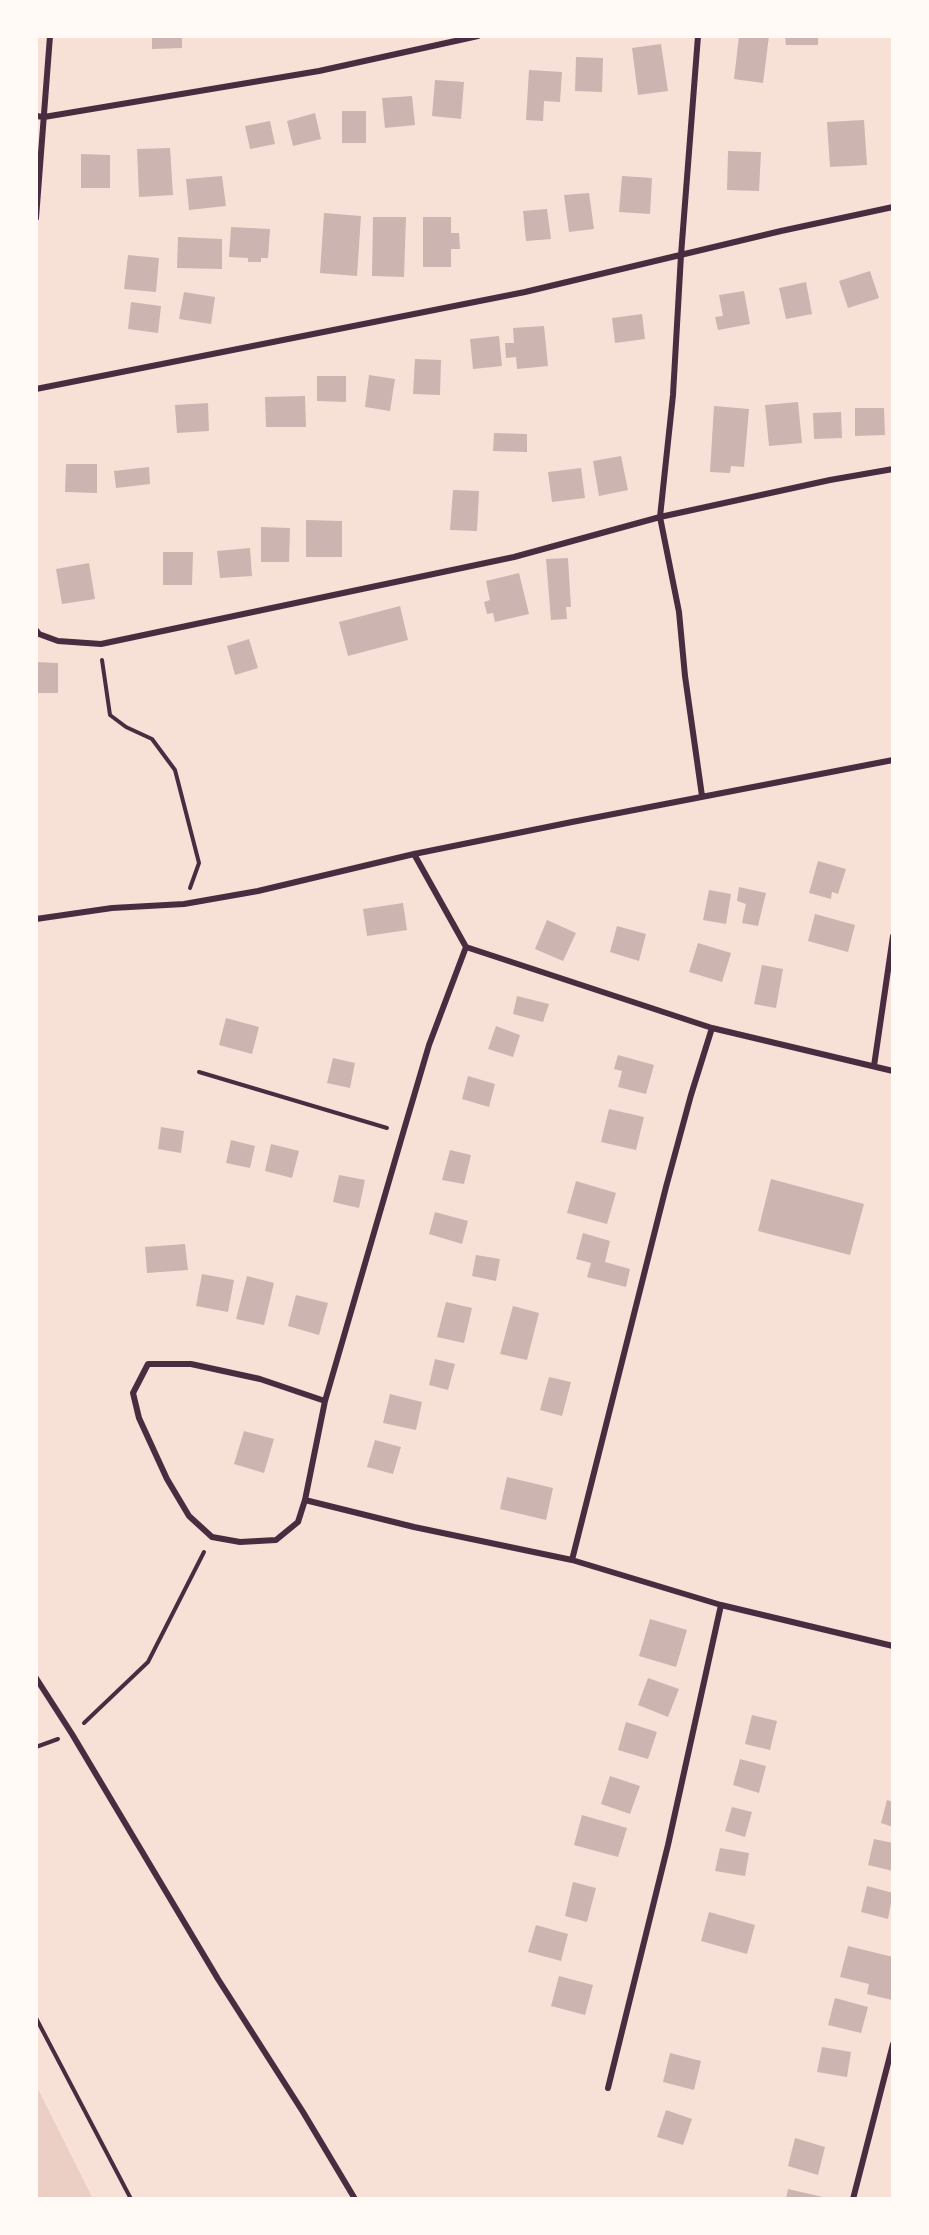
<!DOCTYPE html>
<style>
body{margin:0}
#map{position:relative;width:929px;height:2235px;overflow:hidden;background:#f7e1d7;font-family:"Asap Condensed",sans-serif}
canvas{display:block}
.frame{position:absolute;inset:0;border:38px solid #fffaf5;pointer-events:none}
</style>
<div id="map">
<canvas width="929" height="2235"></canvas>
<div class="frame"></div>
</div>
<script>
const c = document.querySelector('canvas').getContext('2d');
c.lineJoin = 'round';
function fill(path, color) { c.fillStyle = color; c.fill(path, 'evenodd'); }
const toPath = rows => new Path2D(rows.map(r => 'M' + r).join(''));
function stroke(path, color, width, dash) { c.strokeStyle = color; c.lineWidth = width; c.lineCap = dash ? 'butt' : 'round'; c.setLineDash(dash || []); c.stroke(path); }
fill(toPath([
 [36,2085,93,2199,36,2199]
]), '#ebcfc5');
fill(toPath([
 [152,36,182,36,182,48,152,49],
 [739,36,769,36,763,83,734,79],
 [785,36,818,36,818,45,786,45],
 [661,44,668,91,638,95,632,48],
 [576,57,603,58,602,92,575,91],
 [529,70,562,72,560,102,544,101,543,121,526,120],
 [435,80,464,82,461,119,432,116],
 [412,96,415,125,385,128,382,98],
 [342,111,366,111,366,143,342,143],
 [315,113,321,139,293,146,287,121],
 [864,120,867,165,830,167,827,122],
 [270,121,275,144,250,149,245,126],
 [170,148,173,195,139,197,137,149],
 [728,151,761,152,759,191,727,190],
 [81,154,110,155,110,188,81,188],
 [222,176,226,206,189,210,186,179],
 [622,176,652,178,650,214,619,212],
 [589,193,594,229,569,232,564,195],
 [547,209,551,239,526,241,523,211],
 [324,213,361,216,357,276,320,273],
 [373,217,406,217,404,277,372,276],
 [423,217,451,217,451,233,459,233,460,249,451,249,451,267,423,267],
 [231,227,270,229,268,258,261,258,261,262,248,262,248,258,229,257],
 [178,237,222,239,222,269,177,268],
 [128,255,159,258,156,292,124,289],
 [870,271,879,298,848,308,839,281],
 [806,282,812,314,786,319,779,288],
 [744,291,750,324,718,330,715,317,723,316,719,295],
 [184,292,215,297,211,324,179,319],
 [131,302,161,306,158,333,128,329],
 [642,314,645,339,615,343,612,318],
 [544,326,548,366,517,369,516,357,506,358,505,343,514,343,513,328],
 [499,336,502,366,473,369,470,339],
 [415,359,441,360,440,395,413,394],
 [369,375,395,379,390,411,365,407],
 [317,376,346,376,346,402,317,401],
 [305,396,306,427,266,427,265,397],
 [798,402,802,443,769,446,765,405],
 [208,403,209,431,177,433,175,405],
 [714,406,749,409,744,467,731,466,730,473,710,472],
 [855,408,884,408,885,435,855,436],
 [841,412,842,438,814,439,813,413],
 [494,433,527,434,527,452,493,451],
 [621,456,628,490,599,496,593,461],
 [66,464,97,464,97,493,65,492],
 [149,467,150,484,116,488,114,471],
 [581,468,585,498,552,502,548,472],
 [453,490,479,491,477,531,450,530],
 [306,520,342,521,342,557,306,557],
 [261,527,290,528,289,562,261,562],
 [250,548,252,576,220,578,217,551],
 [163,552,193,552,192,585,163,585],
 [568,558,571,607,566,607,567,619,551,620,546,559],
 [89,563,95,599,62,604,56,569],
 [519,573,529,614,495,622,493,613,487,614,484,602,490,600,486,581],
 [400,606,408,640,348,656,339,622],
 [249,639,258,668,235,675,227,646],
 [36,662,58,663,58,693,36,693],
 [818,861,846,869,838,894,832,892,831,899,809,893],
 [739,887,766,893,758,926,742,923,746,904,737,901],
 [709,890,731,894,726,924,703,920],
 [403,903,407,930,367,936,363,909],
 [815,914,855,925,848,952,808,941],
 [547,920,576,933,563,961,535,949],
 [617,926,646,934,639,961,610,952],
 [698,943,731,953,722,982,689,972],
 [762,965,783,969,776,1008,754,1004],
 [517,996,549,1004,543,1022,513,1014],
 [226,1018,259,1027,252,1054,219,1045],
 [496,1026,520,1035,513,1057,488,1049],
 [618,1055,654,1065,646,1094,618,1087,622,1071,614,1069],
 [333,1058,355,1063,350,1088,327,1083],
 [468,1076,495,1084,489,1107,462,1099],
 [609,1109,644,1117,636,1150,601,1142],
 [161,1127,184,1131,181,1153,158,1149],
 [231,1140,255,1146,250,1168,226,1163],
 [271,1144,299,1151,292,1178,265,1171],
 [450,1150,471,1155,464,1184,442,1180],
 [339,1175,365,1180,359,1208,333,1202],
 [771,1179,864,1204,850,1255,758,1231],
 [576,1181,616,1193,607,1224,567,1213],
 [435,1212,468,1221,462,1244,429,1234],
 [583,1233,610,1241,605,1262,630,1269,626,1287,587,1277,591,1263,576,1259],
 [185,1244,188,1270,147,1273,145,1247],
 [476,1255,500,1259,496,1281,472,1276],
 [202,1274,234,1280,228,1312,196,1306],
 [247,1276,274,1283,264,1325,236,1319],
 [296,1295,328,1303,319,1335,288,1326],
 [446,1302,472,1308,464,1343,437,1337],
 [513,1306,539,1313,527,1360,500,1354],
 [435,1359,455,1364,448,1390,429,1385],
 [549,1377,571,1382,562,1416,540,1410],
 [390,1394,422,1402,416,1430,383,1423],
 [244,1431,274,1439,264,1473,234,1464],
 [375,1440,401,1447,393,1474,367,1467],
 [507,1477,553,1488,546,1520,500,1509],
 [650,1619,687,1630,676,1667,639,1656],
 [648,1678,679,1689,668,1717,638,1705],
 [752,1715,777,1721,770,1750,745,1744],
 [626,1722,657,1732,648,1759,618,1750],
 [740,1759,766,1766,759,1793,733,1785],
 [610,1776,640,1786,630,1814,601,1804],
 [887,1800,893,1802,893,1827,881,1823],
 [732,1807,752,1812,745,1837,725,1831],
 [582,1815,627,1828,618,1857,574,1845],
 [874,1839,893,1843,893,1871,868,1865],
 [720,1848,749,1853,745,1876,715,1871],
 [573,1882,596,1888,587,1922,565,1916],
 [867,1886,893,1893,888,1919,861,1912],
 [709,1912,755,1925,747,1954,701,1941],
 [536,1925,568,1934,561,1961,528,1952],
 [848,1946,893,1957,892,2000,867,1994,869,1984,840,1977],
 [559,1976,593,1985,585,2015,551,2006],
 [835,1998,868,2007,861,2033,828,2025],
 [822,2047,851,2052,847,2077,817,2072],
 [670,2053,701,2061,694,2090,663,2082],
 [666,2110,692,2119,683,2145,657,2137],
 [795,2138,825,2147,818,2175,788,2166],
 [788,2189,823,2197,823,2199,786,2199]
]), '#ccb4b1');
stroke(toPath([
 [102,660,110,715,126,727,152,739,175,770,199,863,190,888],
 [199,1072,387,1128],
 [84,1723,148,1662,204,1552],
 [36,1747,58,1739],
 [36,2018,131,2199]
]), '#4a2c40', 4);
stroke(toPath([
 [698,36,681,255,673,395,660,517,679,612,685,676,702,796],
 [36,116,44,117,319,71,478,36],
 [36,218,50,36],
 [36,389,525,292,781,231,893,207],
 [36,630,39,634,58,641,101,644,514,557,660,517,830,480,893,469],
 [414,854,466,947,712,1028,893,1071],
 [36,919,112,908,184,904,258,891,414,854,572,822,893,760],
 [874,1066,893,936],
 [325,1401,260,1379,191,1364,148,1364,133,1393,139,1418,167,1479,189,1516,212,1537,240,1542,276,1540,298,1522,305,1500,325,1401,403,1133,429,1045,466,947],
 [305,1500,414,1527,572,1560,721,1605,893,1646],
 [572,1560,666,1187,691,1095,712,1028],
 [36,1678,72,1734,218,1979,303,2112,355,2199],
 [608,2088,668,1845,721,1605],
 [853,2199,893,2044]
]), '#4a2c40', 6);
</script>
